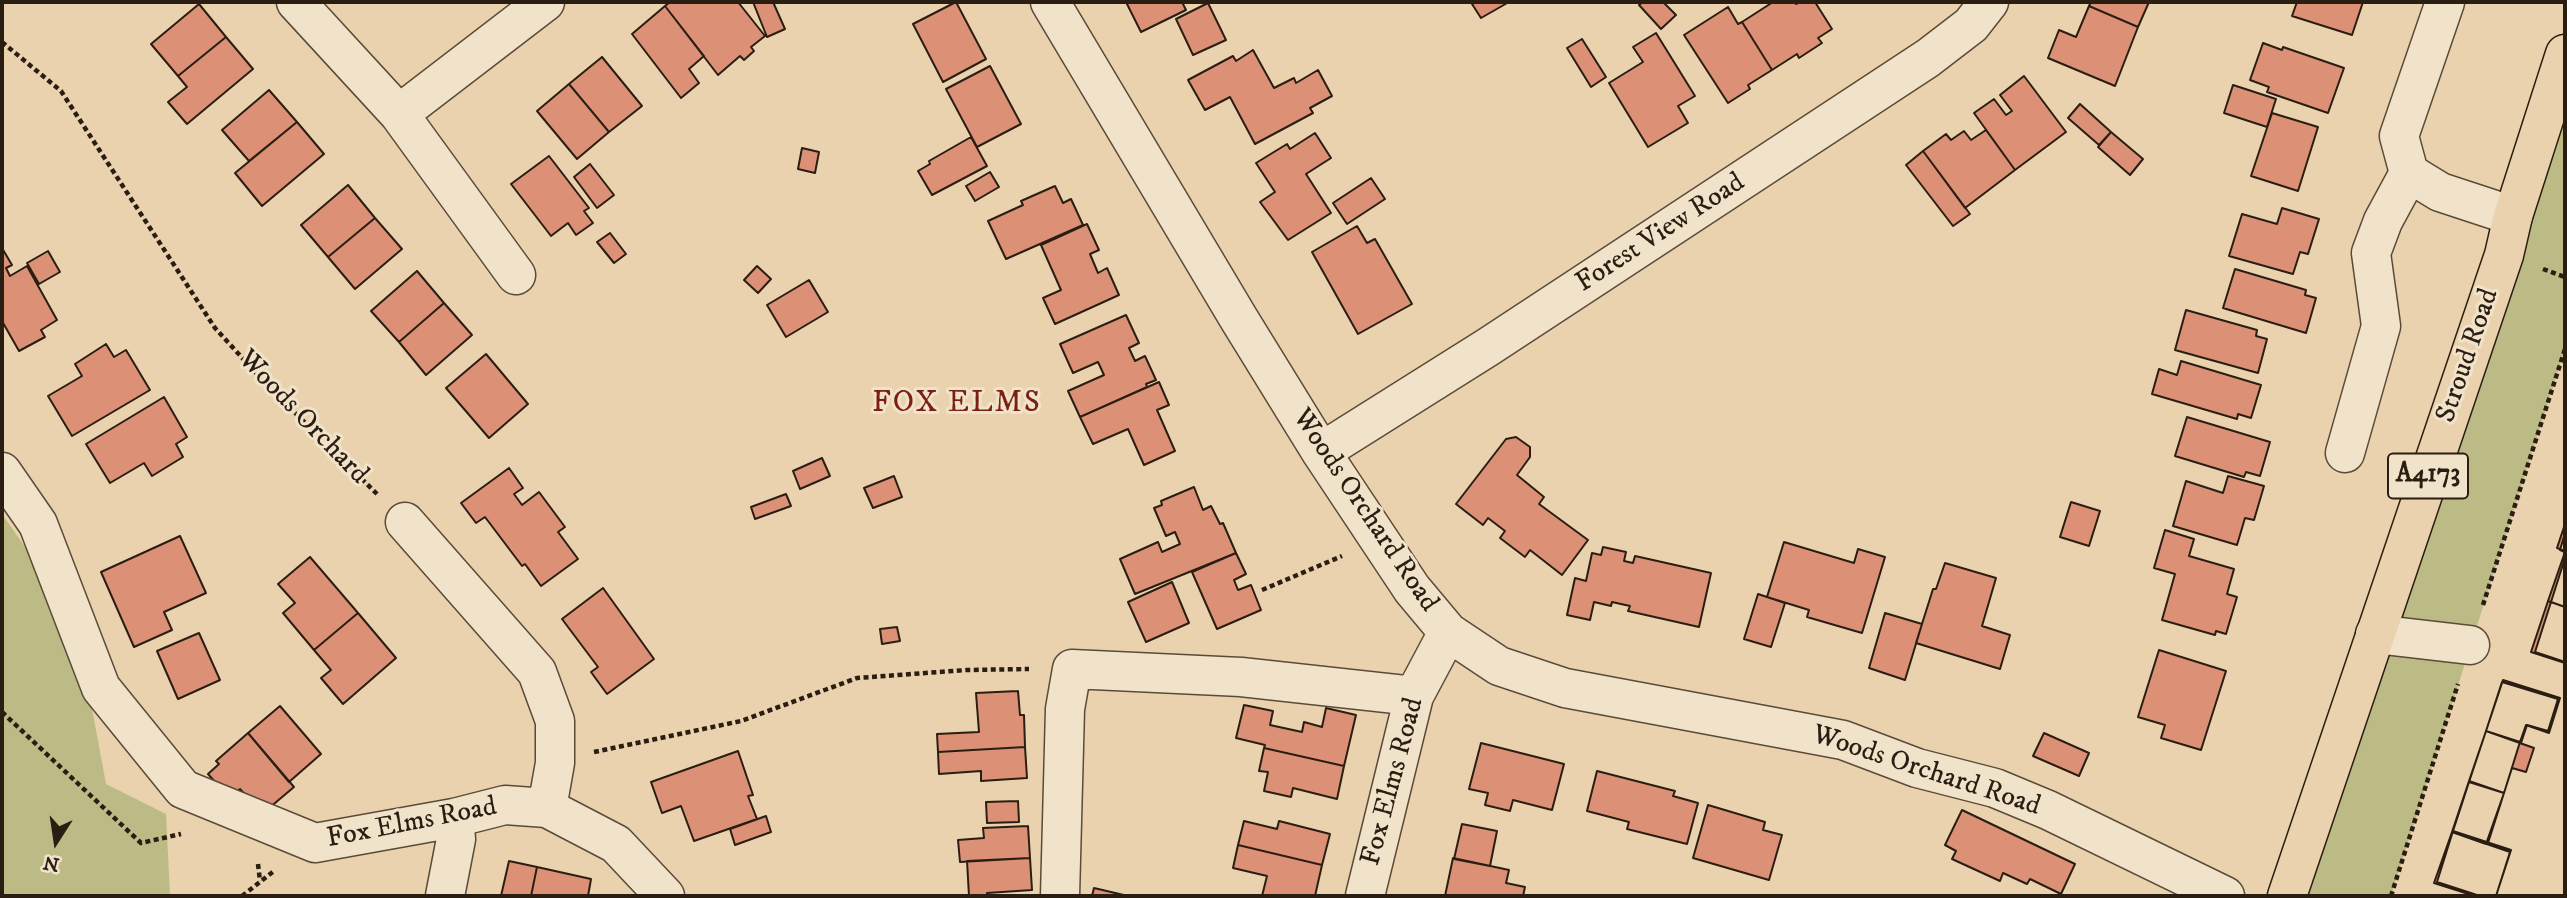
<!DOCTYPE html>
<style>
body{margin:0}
#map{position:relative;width:2567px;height:898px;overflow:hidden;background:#e9d2ad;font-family:"IM FELL DW Pica",serif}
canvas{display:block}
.frame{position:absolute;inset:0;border:4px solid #2a1e12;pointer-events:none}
.north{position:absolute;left:21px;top:807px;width:70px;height:70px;-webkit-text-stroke:5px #f1e2ca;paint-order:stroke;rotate:192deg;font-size:19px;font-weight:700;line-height:28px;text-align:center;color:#2a1e12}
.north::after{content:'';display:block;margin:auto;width:24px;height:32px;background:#2a1e12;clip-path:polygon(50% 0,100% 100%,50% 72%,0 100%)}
</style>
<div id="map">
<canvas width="2567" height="898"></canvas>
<div class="frame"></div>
<div class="north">N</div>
</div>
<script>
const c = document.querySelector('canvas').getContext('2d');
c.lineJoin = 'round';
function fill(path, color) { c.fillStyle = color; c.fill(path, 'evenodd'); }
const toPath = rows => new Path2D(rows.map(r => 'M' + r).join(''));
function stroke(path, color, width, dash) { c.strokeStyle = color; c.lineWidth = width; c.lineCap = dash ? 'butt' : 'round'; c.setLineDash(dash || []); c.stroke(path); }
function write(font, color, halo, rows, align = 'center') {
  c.font = font + ' "IM FELL DW Pica",serif'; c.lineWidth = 6; c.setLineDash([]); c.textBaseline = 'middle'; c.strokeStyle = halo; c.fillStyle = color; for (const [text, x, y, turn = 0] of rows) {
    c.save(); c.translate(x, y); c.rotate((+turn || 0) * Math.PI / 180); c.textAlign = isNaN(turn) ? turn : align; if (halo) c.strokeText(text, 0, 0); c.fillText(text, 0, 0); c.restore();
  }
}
fill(toPath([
 [2565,54,2565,349,2391,896,2287,896],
 [2,514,39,567,90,698,106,784,166,814,170,896,2,896]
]), '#bcba85');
const building = toPath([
 [670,2,738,2,765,36,751,47,754,51,744,60,740,56,718,75,665,6,670,2],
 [753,2,773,2,785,29,767,37,753,2],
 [956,2,986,59,943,82,913,24,956,2],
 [1126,2,1182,2,1186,10,1141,32,1126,2],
 [1476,2,1509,2,1481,18,1472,4,1476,2],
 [1643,2,1663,2,1676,15,1661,29,1639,5,1643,2],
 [1773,2,1795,2,1796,4,1800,2,1815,2,1832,29,1818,38,1822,43,1799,58,1797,54,1772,70,1742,22,1773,2],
 [2091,2,2149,2,2138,27,2089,6,2091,2],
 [2297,2,2363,2,2352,35,2292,16,2297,2],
 [1208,3,1226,40,1193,55,1176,19,1208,3],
 [199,4,226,37,178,76,151,44,199,4],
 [665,6,704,56,689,69,699,83,681,98,632,34,665,6],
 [2089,6,2138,27,2115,86,2048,58,2059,30,2076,37,2089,6],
 [1728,7,1738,24,1742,22,1772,70,1748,85,1750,89,1728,103,1684,35,1728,7],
 [1656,33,1695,96,1678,106,1688,123,1648,147,1609,83,1643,62,1633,47,1656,33],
 [226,37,253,69,187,124,168,102,187,87,178,76,226,37],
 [1582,39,1606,77,1591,87,1567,48,1582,39],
 [2263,43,2282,50,2283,47,2344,68,2328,113,2267,92,2269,87,2250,80,2263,43],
 [1253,50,1274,88,1294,78,1296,83,1318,70,1332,96,1310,108,1313,113,1255,144,1230,97,1205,110,1188,80,1233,56,1236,61,1253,50],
 [602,57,642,106,609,132,569,84,602,57],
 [990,66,1021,124,977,147,946,89,990,66],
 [2024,76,2066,132,2015,170,1974,113,1994,99,2006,115,2012,111,2000,95,2024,76],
 [569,84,609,132,577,159,537,111,569,84],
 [2233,85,2276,99,2267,127,2224,113,2233,85],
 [269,90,297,122,249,161,222,130,269,90],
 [2080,104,2111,132,2099,145,2068,118,2080,104],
 [2272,113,2318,127,2298,191,2251,176,2272,113],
 [297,122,324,154,262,206,235,173,297,122],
 [1986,130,2015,170,1965,208,1923,151,1946,134,1951,140,1964,131,1971,140,1986,130],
 [2111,132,2143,159,2130,175,2098,147,2111,132],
 [1315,133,1331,158,1306,174,1331,213,1288,240,1260,202,1275,192,1256,163,1287,144,1290,149,1315,133],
 [971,137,987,166,932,195,918,171,930,164,929,161,971,137],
 [802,148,819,152,815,173,798,169,802,148],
 [1923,151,1970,214,1953,226,1906,165,1923,151],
 [549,156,589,208,584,211,593,223,576,235,568,223,551,236,511,184,549,156],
 [590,164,614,195,597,208,574,177,590,164],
 [990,172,999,187,975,201,966,186,990,172],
 [1371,178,1385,199,1347,224,1333,203,1371,178],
 [348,185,375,218,328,257,301,225,348,185],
 [1055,186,1063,203,1071,199,1083,225,1006,259,988,221,1023,205,1021,201,1055,186],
 [2282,208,2319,219,2308,254,2300,252,2293,274,2229,256,2242,214,2277,224,2282,208],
 [375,218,402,249,355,289,328,257,375,218],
 [1087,224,1099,250,1090,254,1098,273,1107,268,1119,295,1055,324,1043,298,1061,290,1041,245,1087,224],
 [1357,226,1367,243,1375,239,1412,304,1358,334,1312,252,1357,226],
 [610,233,626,254,614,263,597,242,610,233],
 [2,248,12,265,6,268,10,276,27,266,57,320,41,330,45,337,19,351,2,321,2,248],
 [48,251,60,272,39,284,27,263,48,251],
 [757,266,771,279,758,293,744,280,757,266],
 [2235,269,2306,290,2305,295,2316,298,2306,333,2223,308,2235,269],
 [417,271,444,303,399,342,371,311,417,271],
 [809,280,828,312,786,337,767,305,809,280],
 [444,303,472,335,426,375,399,342,444,303],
 [2186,310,2257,330,2256,336,2267,339,2258,373,2175,350,2186,310],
 [1126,315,1139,343,1129,348,1135,361,1145,356,1156,380,1146,384,1147,387,1080,417,1068,391,1104,375,1098,362,1073,373,1060,344,1126,315],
 [106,344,114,357,126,350,150,390,72,436,48,396,82,376,75,364,106,344],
 [486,354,528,404,489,438,446,388,486,354],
 [2181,361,2261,385,2251,418,2238,414,2237,419,2152,394,2159,369,2177,375,2181,361],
 [1159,382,1169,405,1157,410,1175,451,1144,465,1128,429,1093,444,1080,417,1159,382],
 [164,397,187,437,176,444,183,457,152,476,144,463,110,483,86,444,164,397],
 [2187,417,2270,442,2260,476,2246,472,2244,477,2175,456,2187,417],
 [1516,437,1530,447,1530,457,1517,475,1544,497,1539,504,1588,540,1562,575,1530,550,1525,557,1500,538,1505,531,1488,518,1483,525,1456,504,1506,439,1516,437],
 [822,458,830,476,800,489,793,471,822,458],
 [509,468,523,488,514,494,522,505,539,492,565,527,558,532,578,559,541,586,525,564,522,566,485,517,476,523,461,503,509,468],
 [894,476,902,497,873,508,864,488,894,476],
 [2228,476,2264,486,2254,520,2245,518,2237,545,2173,526,2186,481,2223,493,2228,476],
 [1194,487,1203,510,1211,506,1220,524,1223,523,1236,553,1135,594,1120,559,1158,542,1162,552,1180,544,1175,532,1166,536,1154,508,1162,505,1161,501,1194,487],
 [786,494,791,506,755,519,751,507,786,494],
 [2071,502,2100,511,2089,546,2060,537,2071,502],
 [2565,524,2565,551,2557,548,2565,524],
 [2165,530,2194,539,2189,556,2234,569,2227,594,2237,597,2226,634,2216,631,2215,635,2162,620,2175,574,2154,568,2165,530],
 [2565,533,2565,552,2560,550,2565,533],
 [180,536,206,593,164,612,172,630,134,647,101,572,180,536],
 [1784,542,1854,563,1858,549,1885,557,1862,633,1807,617,1809,610,1767,597,1784,542],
 [1603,547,1626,552,1624,561,1633,563,1635,556,1711,573,1699,627,1628,611,1630,606,1612,602,1611,606,1594,602,1590,620,1567,615,1575,578,1586,581,1592,553,1601,555,1603,547],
 [2565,552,2565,607,2548,601,2565,552],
 [1236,553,1246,574,1234,580,1238,590,1251,585,1261,610,1217,629,1192,572,1236,553],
 [310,557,358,613,314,650,283,613,295,603,278,584,310,557],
 [2565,558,2565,607,2551,602,2565,558],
 [1945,563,1996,578,1982,626,2010,635,2000,669,1916,643,1933,589,1936,589,1945,563],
 [1172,582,1189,623,1146,642,1128,602,1172,582],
 [603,588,654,659,607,694,591,672,598,667,562,619,603,588],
 [1758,594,1785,603,1771,647,1744,639,1758,594],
 [2548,601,2565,607,2565,663,2531,652,2548,601],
 [2551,602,2565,607,2565,662,2535,652,2551,602],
 [358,613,396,658,343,704,321,678,331,670,314,650,358,613],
 [1885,613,1922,624,1905,680,1869,668,1885,613],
 [897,627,900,641,882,644,880,629,897,627],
 [199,633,220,680,178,699,157,651,199,633],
 [2159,650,2226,671,2201,750,2161,738,2165,725,2138,717,2159,650],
 [2503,680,2560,698,2549,733,2526,725,2520,742,2486,731,2503,680],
 [2502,682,2558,699,2548,731,2527,725,2521,743,2486,731,2502,682],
 [1018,691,1020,715,1024,715,1025,747,938,752,937,734,979,732,976,693,1018,691],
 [1244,705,1273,711,1270,725,1302,732,1304,722,1322,727,1326,708,1356,715,1344,766,1264,748,1265,745,1236,738,1244,705],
 [280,706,321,754,289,782,248,733,280,706],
 [2486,731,2520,742,2504,793,2469,781,2486,731],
 [2486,731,2534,748,2526,772,2512,768,2504,793,2469,782,2486,731],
 [248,733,294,787,262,814,240,789,229,798,208,774,219,764,216,761,248,733],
 [2044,733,2089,753,2079,776,2033,756,2044,733],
 [1481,743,1564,764,1552,810,1513,800,1510,811,1485,805,1488,793,1469,789,1481,743],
 [1025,747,1027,778,981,781,981,771,939,774,938,752,1025,747],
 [1264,748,1344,766,1337,799,1293,788,1291,797,1264,791,1268,772,1259,771,1264,748],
 [738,751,753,795,748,796,757,819,694,841,681,806,662,813,651,782,738,751],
 [1597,771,1675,791,1673,796,1698,803,1687,844,1627,829,1629,822,1587,811,1597,771],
 [2469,781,2504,793,2486,844,2452,832,2469,781],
 [2469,782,2504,793,2488,843,2453,831,2469,782],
 [1018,801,1019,822,987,823,986,802,1018,801],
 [1708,805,1765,822,1763,830,1782,835,1769,880,1693,858,1708,805],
 [1962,810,2075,864,2061,894,2030,879,2027,884,2003,873,2000,881,1952,859,1956,851,1945,845,1962,810],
 [766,816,771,832,735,845,730,829,766,816],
 [1244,821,1277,829,1279,821,1330,834,1322,865,1238,845,1244,821],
 [1462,824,1497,831,1490,866,1454,859,1462,824],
 [1028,826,1030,858,960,862,958,840,984,838,983,828,1028,826],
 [2453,831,2511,850,2496,896,2480,896,2437,882,2453,831],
 [2452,832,2510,852,2496,896,2475,896,2434,883,2452,832],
 [1238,845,1322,865,1315,896,1262,896,1267,876,1233,868,1238,845],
 [1030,858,1032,890,987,893,987,896,969,896,967,861,1030,858],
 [1453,858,1509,870,1506,883,1525,887,1523,896,1445,896,1453,858],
 [509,861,537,867,531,896,501,896,509,861],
 [537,867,591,879,588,896,531,896,537,867],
 [1094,888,1128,896,1092,896,1094,888]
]);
fill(building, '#dc9177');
stroke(building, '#2a1e12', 2);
const minor = toPath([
 [296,2,399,114],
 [1050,2,1239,319,1321,452,1412,589,1448,632,1499,666,1565,688,1843,740,1917,768,1995,788,2048,810,2225,896],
 [2409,173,2440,192,2513,216],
 [516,275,399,114,545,2],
 [1321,452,1488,347,1928,58,1971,25,1989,2],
 [2345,453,2381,326,2371,253,2383,221,2409,173,2399,136,2445,2],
 [2,472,38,524,101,688,183,789,315,843,454,818,505,805,547,808,616,844,665,896],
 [405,522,537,672,555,721,555,763,547,808],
 [2375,634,2470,645],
 [445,896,456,839,454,818],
 [1060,896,1065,709,1072,669,1241,677,1414,696],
 [1365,896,1414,696,1448,632]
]);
const major = toPath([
 [2287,896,2504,255,2513,216,2565,54]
]);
stroke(minor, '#5a4b39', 41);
stroke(major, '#2a1e12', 41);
stroke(toPath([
 [2,42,61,91,215,328,266,384,377,494],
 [2543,269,2565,277],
 [1262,590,1342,556],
 [2483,605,2565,349],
 [2,712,141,843,181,834],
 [594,752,741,721,857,678,967,670,1029,669],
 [258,864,260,881],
 [242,896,274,871],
 [2391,896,2458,684]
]), '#2a1e12', 4.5, [5, 3.5]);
stroke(minor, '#f1e2ca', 38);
stroke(major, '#e9d2ad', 38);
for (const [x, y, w] of [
 [2428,476,80]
]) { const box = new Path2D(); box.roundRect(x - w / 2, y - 22.5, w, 45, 5); c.fillStyle = '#f1e2ca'; c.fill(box); stroke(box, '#2a1e12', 2); }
write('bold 26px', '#2a1e12', null, [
 ["A4173",2428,476]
]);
write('28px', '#2a1e12', '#f1e2ca', [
 ["Forest View Road",1661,234,-33],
 ["Stroud Road",2469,356,-71],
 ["Woods Orchard",302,418,46],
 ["Woods Orchard Road",1364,511,56],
 ["Woods Orchard Road",1926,772,18],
 ["Fox Elms Road",1394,782,-75],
 ["Fox Elms Road",412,824,-11]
]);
c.letterSpacing = '2px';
write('30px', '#7a1f14', '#f1e2ca', [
 ["FOX ELMS",957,405]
]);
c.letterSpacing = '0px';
</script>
